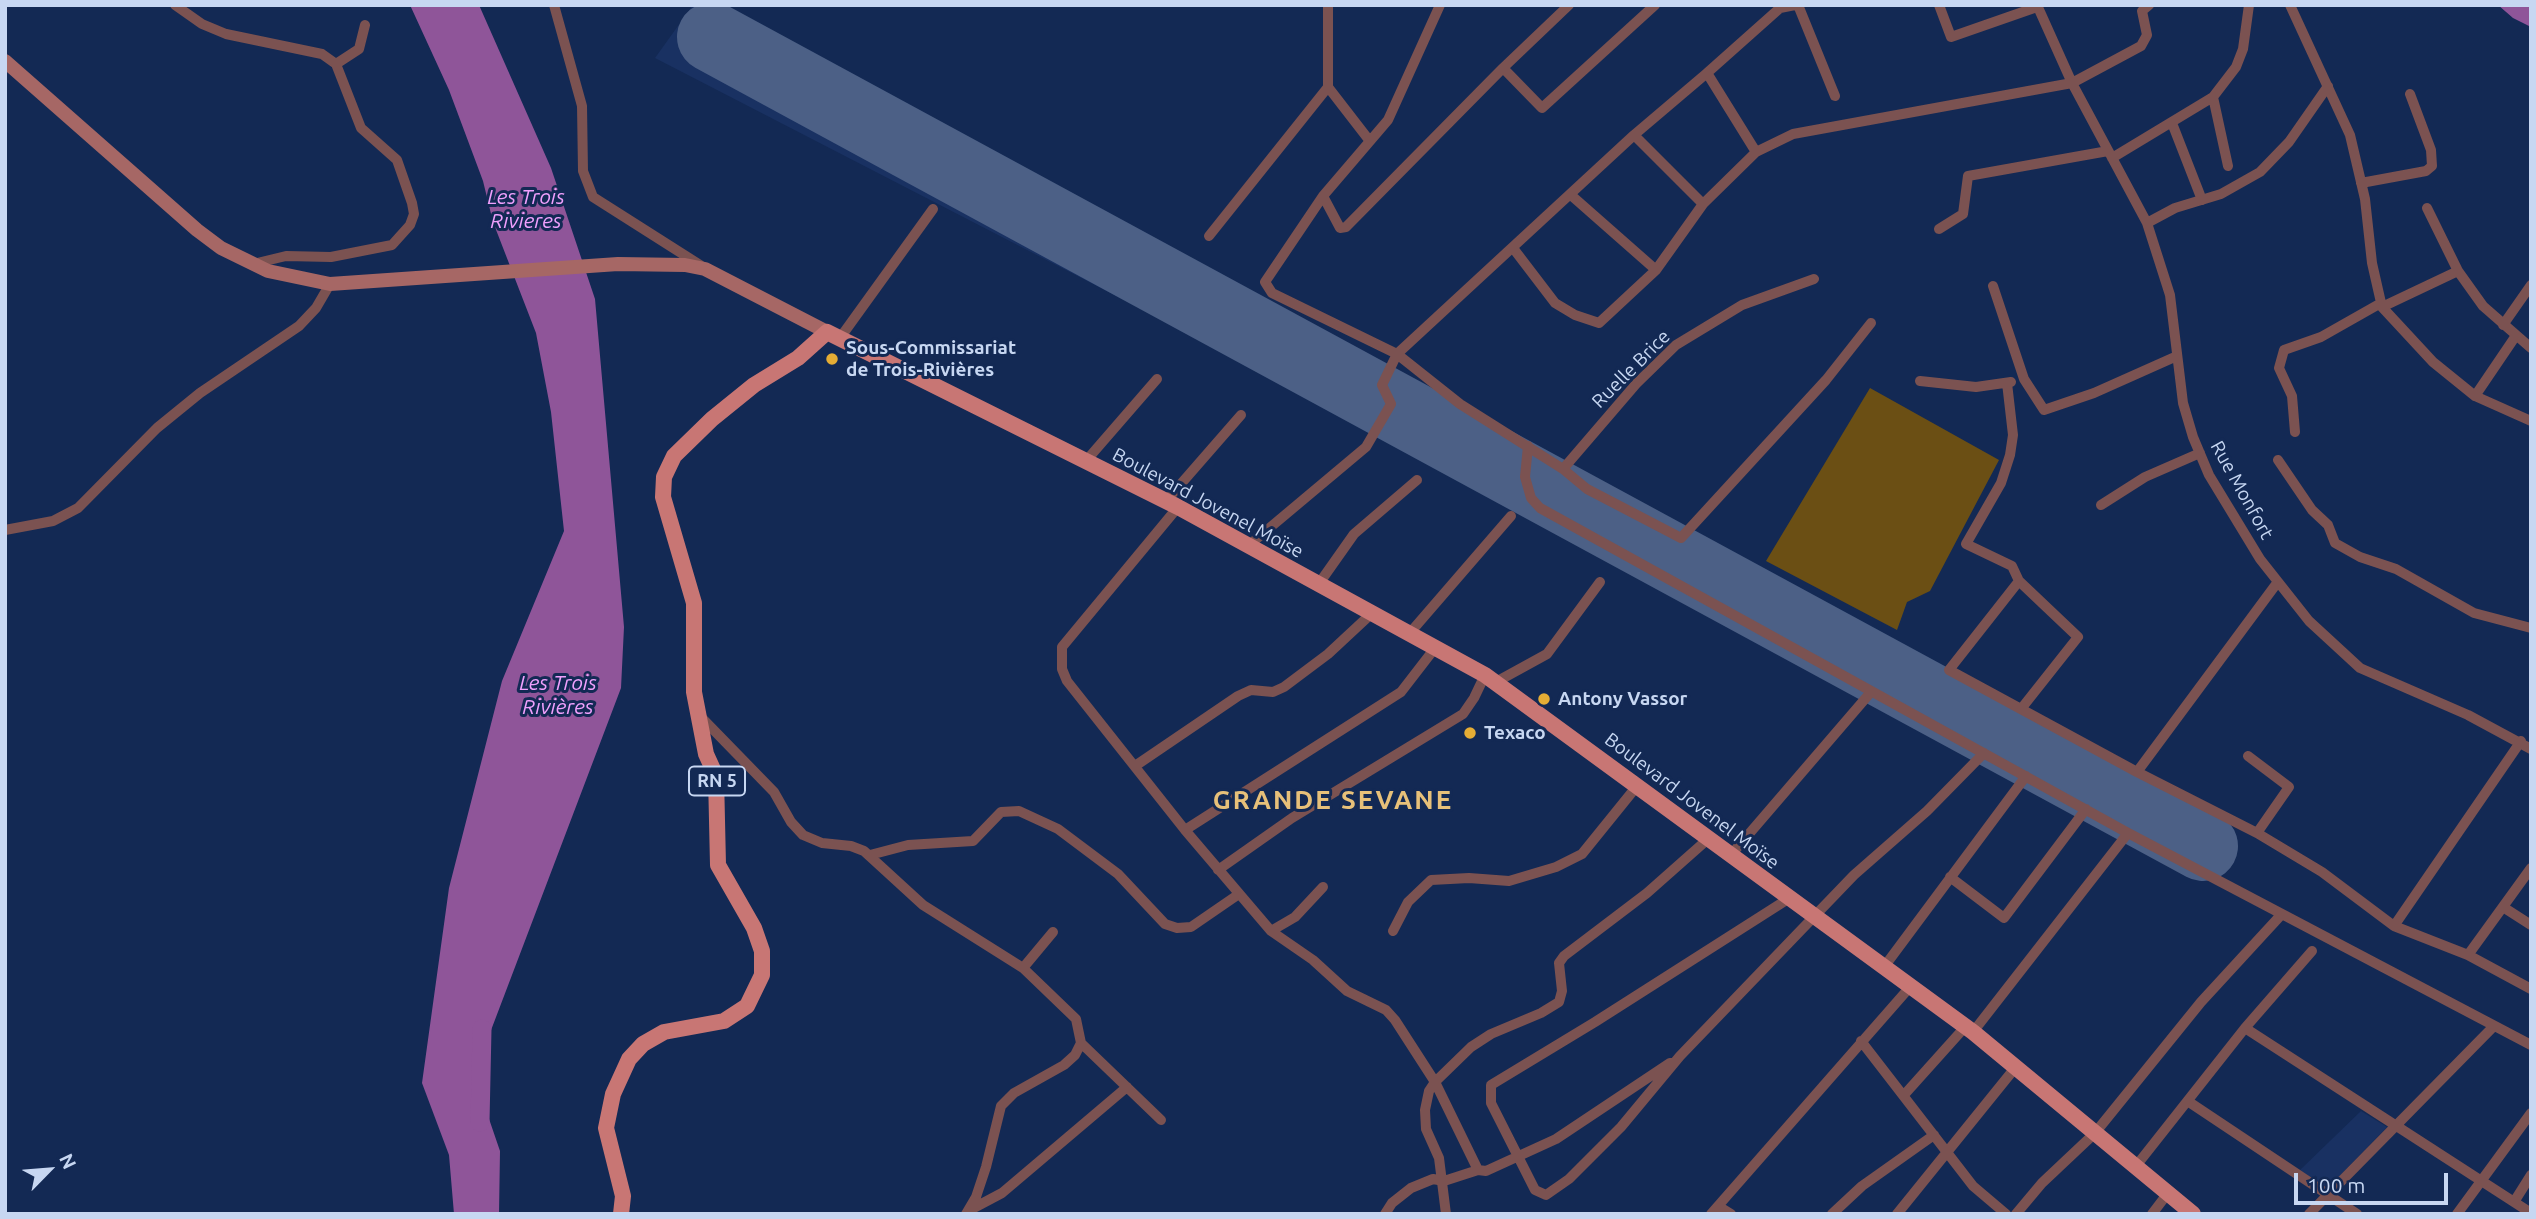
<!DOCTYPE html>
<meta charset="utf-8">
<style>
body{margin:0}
#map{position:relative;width:2536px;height:1219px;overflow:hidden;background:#132954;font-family:Ubuntu,sans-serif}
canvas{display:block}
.frame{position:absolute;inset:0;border:7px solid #c7d7f2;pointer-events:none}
.north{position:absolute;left:14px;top:1135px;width:70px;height:70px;-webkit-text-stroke:5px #132954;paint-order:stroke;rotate:65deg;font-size:19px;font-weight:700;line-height:28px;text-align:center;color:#c7d7f2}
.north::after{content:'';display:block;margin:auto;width:24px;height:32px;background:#c7d7f2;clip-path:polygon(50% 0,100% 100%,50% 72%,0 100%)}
.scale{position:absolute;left:2294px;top:1173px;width:154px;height:32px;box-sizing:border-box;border:4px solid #c7d7f2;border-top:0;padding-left:9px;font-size:21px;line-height:24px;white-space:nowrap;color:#c7d7f2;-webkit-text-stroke:5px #132954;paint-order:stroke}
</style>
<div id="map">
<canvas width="2536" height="1219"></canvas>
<div class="frame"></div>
<div class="north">N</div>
<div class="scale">100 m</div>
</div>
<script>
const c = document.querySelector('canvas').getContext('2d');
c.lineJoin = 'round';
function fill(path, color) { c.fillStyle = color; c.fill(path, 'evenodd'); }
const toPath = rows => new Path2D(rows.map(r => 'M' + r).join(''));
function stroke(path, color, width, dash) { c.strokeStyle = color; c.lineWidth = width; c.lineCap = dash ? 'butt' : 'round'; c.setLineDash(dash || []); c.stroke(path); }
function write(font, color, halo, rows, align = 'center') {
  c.font = font + ' Ubuntu,sans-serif'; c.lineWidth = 6; c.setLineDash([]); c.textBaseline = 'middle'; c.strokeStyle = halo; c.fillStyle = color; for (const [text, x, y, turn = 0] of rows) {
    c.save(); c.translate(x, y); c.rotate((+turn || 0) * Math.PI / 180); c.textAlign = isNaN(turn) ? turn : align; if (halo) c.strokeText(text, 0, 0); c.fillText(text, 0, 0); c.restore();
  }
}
fill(toPath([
 [693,5,713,5,1425,402,1883,641,2224,827,2191,874,1440,463,655,58],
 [2361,1111,2387,1127,2326,1190,2300,1170]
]), '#193162');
fill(toPath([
 [1870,388,1999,460,1930,591,1907,602,1897,630,1766,561]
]), '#6b4f14');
fill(toPath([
 [410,5,479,5,551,168,595,299,624,627,621,688,474,1075,500,1151,499,1214,454,1214,449,1155,422,1083,449,888,502,681,564,531,551,412,536,333,493,222,483,181,449,90],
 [2498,5,2531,5,2531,27,2513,18]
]), '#8f5599');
stroke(toPath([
 [480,1122,482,1029]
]), '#8f5599', 19);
stroke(toPath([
 [712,37,2203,846]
]), '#4c6086', 70);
stroke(toPath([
 [175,5,202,24,226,34,322,54,336,64,359,49,365,25],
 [554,5,582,106,583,171,593,197,700,265],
 [1798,5,1835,96],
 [1939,5,1951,37,2037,7],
 [2037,5,2072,83,2147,223,2170,295,2183,403,2193,437,2209,475,2260,559,2309,621,2360,668,2468,715,2531,749],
 [2290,5,2350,135,2365,199,2372,263,2382,307,2433,362,2475,396,2531,421],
 [1503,68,1542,108,1655,5],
 [1707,73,1780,8,1795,5],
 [1328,87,1369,140],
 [2213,97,2228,166],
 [2172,123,2202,200],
 [1634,135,1703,204],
 [1756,152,1707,73,1634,135,1397,354,1460,404,1563,469,1587,489,1681,538,1826,380,1871,323],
 [2112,158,2213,97,2236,67,2243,49,2249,5],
 [2361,183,2426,171,2432,166,2431,150,2410,94],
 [1323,196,1340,228,1346,227,1503,68,1569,5],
 [1572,196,1656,270],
 [2427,208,2458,271],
 [2147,223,2175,208,2221,194,2260,172,2289,142,2328,86],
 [1939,229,1963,214,1968,176,2108,151],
 [1209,236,1328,87,1328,5],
 [1513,248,1555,303,1575,315,1599,323,1656,270,1703,204,1756,152,1793,134,2072,83,2141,46,2147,35,2142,11,2149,5],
 [253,264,286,256,331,257,392,245,410,225,414,214,412,203,397,160,361,128,336,64],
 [1993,286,2024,379,2044,410,2094,393,2177,356],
 [2382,307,2458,271,2483,306,2531,348],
 [2503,325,2531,285],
 [840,338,933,209],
 [1920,381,1976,387,2011,382],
 [2007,383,2013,435,2010,455,2001,483,1966,544,2012,566,2019,581,2078,637,2021,709],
 [2475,396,2515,337],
 [2295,432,2292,396,2279,368,2284,350,2321,337,2381,303],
 [1528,446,1525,477,1531,498,1540,508,2128,833,2531,1045],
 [2278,460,2312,510,2328,525,2335,543,2360,557,2396,569,2474,613,2531,628],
 [1085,462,1157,379],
 [1563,469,1636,384,1676,345,1742,305,1814,279],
 [1166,501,1241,415],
 [2101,505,2145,477,2200,453],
 [1178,507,1062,647,1062,669,1067,681,1185,830,1271,931,1313,960,1347,991,1386,1010,1395,1020,1435,1082,1478,1170,1486,1171,1556,1139,1670,1063],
 [5,530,53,521,78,508,157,428,200,393,299,326,316,308,330,284],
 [1248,546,1366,447,1391,404,1382,385,1397,354,1272,293,1265,282,1323,196,1388,120,1440,5],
 [2019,581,1949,670,2137,772],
 [2277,583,2137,772,2257,833,2322,872,2394,926,2468,955,2531,989],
 [1318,585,1354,534,1417,480],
 [1409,634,1511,516],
 [1496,682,1547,654,1600,582],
 [700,716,774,792,791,822,803,835,822,843,851,846,864,851,923,905,1023,968,1076,1019,1081,1043,1075,1055,1064,1065,1014,1093,1001,1106,986,1167,976,1197,966,1214],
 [2248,756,2289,787,2257,833],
 [1135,766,1238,696,1251,690,1273,692,1284,687,1328,654,1371,614],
 [1185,830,1401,692,1435,648],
 [870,855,908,845,973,841,1001,812,1019,811,1058,829,1118,874,1165,924,1177,928,1191,927,1239,894],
 [1730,856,1871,692],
 [1218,870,1292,818,1463,714,1474,698,1485,675],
 [1950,877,2004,918,2086,809],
 [1788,899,1595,1022,1491,1085,1491,1103,1535,1190,1546,1195,1569,1179,1621,1127,1680,1056,1854,875,1927,811,1984,753],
 [2503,907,2531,925],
 [2394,926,2521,741],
 [1271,931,1295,917,1323,887],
 [1393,931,1408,902,1431,880,1469,878,1509,881,1556,867,1582,854,1637,786],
 [2468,955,2531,868],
 [1884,967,2026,776],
 [1023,968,1053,932],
 [2245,1028,2531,1213],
 [1973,1032,2128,833],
 [1861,1041,1973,1186,2006,1214],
 [1081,1043,1161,1120],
 [1904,1095,1965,1027],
 [2189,1102,2357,1214],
 [2136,1166,2245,1028,2312,951],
 [2514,1202,2531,1175],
 [1718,1206,1731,1214],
 [968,1211,1002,1193,1127,1087],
 [1385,1214,1392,1203,1411,1188,1433,1179,1444,1181,1478,1170],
 [1446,1214,1439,1158,1426,1129,1425,1110,1429,1091,1435,1082,1471,1047,1491,1034,1541,1013,1559,1002,1562,991,1559,963,1564,956,1647,893,1708,839],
 [1711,1214,1910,987],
 [1832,1214,1862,1186,1934,1135],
 [1897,1214,2015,1068],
 [2016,1214,2042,1183,2095,1133,2201,1002,2281,915],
 [2152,1214,2168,1193],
 [2309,1214,2494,1026],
 [2457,1214,2531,1113]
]), '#7b5251', 10);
stroke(toPath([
 [5,61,197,230,221,248,268,271,330,284,618,264,685,265,705,269,827,332]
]), '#a66765', 14);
stroke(toPath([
 [621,1214,623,1196,606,1128,613,1094,629,1059,643,1044,664,1032,724,1021,747,1006,762,975,762,951,754,928,718,865,716,776,706,754,694,692,694,603,663,497,664,477,674,456,712,419,754,385,798,358,827,332,1178,507,1485,675,1973,1032,2193,1214]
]), '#c87674', 16);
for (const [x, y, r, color] of [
 [832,359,7,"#e5ad35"],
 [1544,699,7,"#e5ad35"],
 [1470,733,7,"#e5ad35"]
]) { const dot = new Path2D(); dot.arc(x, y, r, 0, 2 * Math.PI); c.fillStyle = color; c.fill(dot); stroke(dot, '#132954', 2.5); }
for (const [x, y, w] of [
 [717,781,56]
]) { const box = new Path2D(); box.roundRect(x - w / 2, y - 14.5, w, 29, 5); c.fillStyle = '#132954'; c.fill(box); stroke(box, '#c7d7f2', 2); }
write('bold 18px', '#c7d7f2', null, [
 ["RN 5",717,781]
]);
write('bold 19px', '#c7d7f2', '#132954', [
 ["Sous-Commissariat",846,348],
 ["de Trois-Rivières",846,370],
 ["Antony Vassor",1558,699],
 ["Texaco",1484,733]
], 'left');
write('19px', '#c7d7f2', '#132954', [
 ["Ruelle Brice",1631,369,-45],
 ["Rue Monfort",2242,490,61],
 ["Boulevard Jovenel Moïse",1208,503,28],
 ["Boulevard Jovenel Moïse",1692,801,37]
]);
write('italic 21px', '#f0a0fd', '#132954', [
 ["Les Trois",526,197],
 ["Rivieres",526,221],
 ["Les Trois",558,683],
 ["Rivières",558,707]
]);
c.letterSpacing = '2px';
write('bold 26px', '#e7c079', '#132954', [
 ["GRANDE SEVANE",1333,800]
]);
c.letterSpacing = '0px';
</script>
